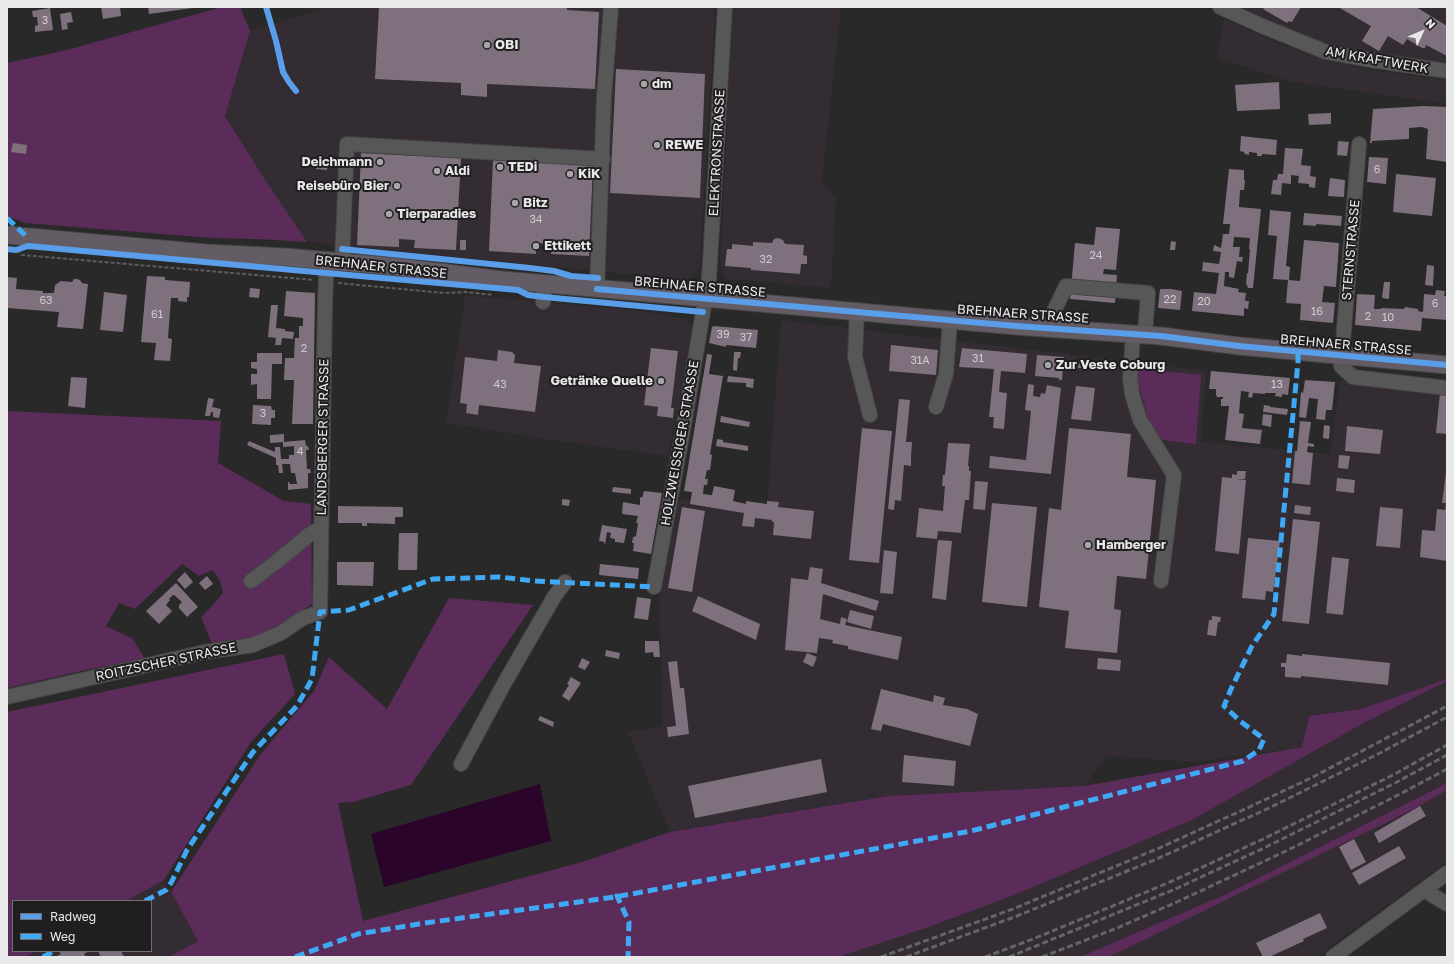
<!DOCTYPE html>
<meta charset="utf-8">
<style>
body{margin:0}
#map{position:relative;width:1454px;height:964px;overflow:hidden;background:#292929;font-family:"Golos Text",sans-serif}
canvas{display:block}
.frame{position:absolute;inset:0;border:8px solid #eae9ea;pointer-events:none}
.legend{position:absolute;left:12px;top:900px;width:140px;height:52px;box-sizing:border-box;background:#201e20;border:1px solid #716f71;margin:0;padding:5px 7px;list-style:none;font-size:12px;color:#eae9ea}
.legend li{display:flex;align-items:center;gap:8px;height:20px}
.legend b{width:20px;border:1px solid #716f71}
.north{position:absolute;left:1402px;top:12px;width:40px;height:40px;-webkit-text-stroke:3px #201e20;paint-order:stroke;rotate:46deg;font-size:11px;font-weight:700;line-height:16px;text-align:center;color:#eae9ea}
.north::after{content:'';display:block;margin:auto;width:14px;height:18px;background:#eae9ea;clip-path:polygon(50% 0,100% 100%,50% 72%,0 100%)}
</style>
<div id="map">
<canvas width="1454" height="964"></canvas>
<div class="frame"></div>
<ul class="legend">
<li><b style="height:5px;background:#5a9eea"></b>Radweg</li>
<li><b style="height:5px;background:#3fa9f5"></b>Weg</li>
</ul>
<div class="north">N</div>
</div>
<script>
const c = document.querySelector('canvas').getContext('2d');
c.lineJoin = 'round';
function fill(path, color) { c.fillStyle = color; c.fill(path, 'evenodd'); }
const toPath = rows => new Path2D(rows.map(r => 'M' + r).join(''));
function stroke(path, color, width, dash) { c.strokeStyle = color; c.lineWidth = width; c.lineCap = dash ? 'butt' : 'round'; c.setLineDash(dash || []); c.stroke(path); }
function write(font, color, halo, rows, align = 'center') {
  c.font = font + ' "Golos Text",sans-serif'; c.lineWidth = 4; c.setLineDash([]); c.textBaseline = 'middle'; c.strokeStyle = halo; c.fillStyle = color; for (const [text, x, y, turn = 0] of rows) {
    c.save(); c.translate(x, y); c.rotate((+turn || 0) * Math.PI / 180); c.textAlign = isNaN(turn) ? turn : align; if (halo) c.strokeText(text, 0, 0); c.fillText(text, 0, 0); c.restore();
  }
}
fill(toPath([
 [328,7,715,7,700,266,696,275,687,280,307,242,262,175,225,116,250,31],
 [733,7,841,7,822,182,836,198,831,288,734,279,729,281,724,277,720,260],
 [1231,7,1447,7,1447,68,1315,44],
 [1224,19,1285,46,1324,60,1370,70,1447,80,1447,104,1293,82,1217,58],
 [465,296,473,296,643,311,685,319,694,327,668,456,552,440,446,423],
 [781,320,1206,371,1201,442,1330,454,1340,380,1447,390,1447,679,1361,709,1309,716,1303,747,1194,762,1107,756,1084,786,889,796,670,832,628,732,663,726,659,595,676,499,767,505],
 [1447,681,1447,783,1226,894,1080,957,838,957,926,928,1012,896,1192,820,1362,724],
 [1447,790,1447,862,1336,942,1318,957,1109,957,1414,809],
 [164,880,198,941,168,957,26,957,36,951,151,951,151,901,126,901]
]), '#332c32');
fill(toPath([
 [222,7,240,7,250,31,225,116,262,175,307,242,256,239,212,238,25,223,7,216,7,63,63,51],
 [1134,368,1201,375,1196,444,1154,439],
 [7,411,221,421,218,463,284,501,311,504,312,604,285,622,255,637,213,646,201,617,214,604,223,593,220,581,213,570,199,576,182,564,135,609,119,603,106,626,133,639,145,659,90,669,7,688],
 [449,598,533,605,411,785,353,802,338,803,363,921,582,862,670,832,889,796,1084,786,1302,747,1309,716,1361,709,1447,679,1447,681,1362,724,1192,820,1012,896,926,928,838,957,168,957,198,941,171,892,260,755,314,691,329,657,387,709],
 [284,654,295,694,251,742,164,880,126,901,13,901,13,951,36,951,26,957,7,957,7,712],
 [1447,783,1447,790,1414,809,1109,957,1080,957,1226,894]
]), '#5b2c59');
fill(toPath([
 [540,784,551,841,384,887,371,834]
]), '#2a0429');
fill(toPath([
 [101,7,120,7,121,16,103,19],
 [148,7,193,7,193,8,149,14],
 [379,7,567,7,567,10,599,12,595,89,487,84,487,97,461,95,461,83,375,79],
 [1265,7,1301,7,1292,22,1289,21,1287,23,1263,9],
 [1338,7,1416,7,1447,26,1447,56,1426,45,1425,48,1422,48,1407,39,1403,45,1388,36,1379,51,1362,41,1371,26],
 [50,8,53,30,35,32,35,26,38,25,37,17,33,17,32,11],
 [71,12,73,22,67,23,68,29,62,30,60,14],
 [616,69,705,74,700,198,610,193],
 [1279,82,1280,109,1237,111,1235,85],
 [1424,106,1447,107,1447,162,1426,159,1428,129,1422,127,1409,128,1409,139,1372,141,1372,143,1370,143,1373,109],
 [1331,113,1331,124,1309,125,1308,114],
 [1241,136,1277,140,1276,155,1262,154,1262,156,1257,156,1257,153,1249,152,1249,155,1245,154,1244,152,1240,151],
 [1338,141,1349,142,1347,156,1337,155],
 [13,143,27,145,26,154,11,152],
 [1285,148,1303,149,1301,165,1311,166,1310,176,1316,177,1315,188,1309,187,1309,184,1298,183,1299,176,1291,175,1291,184,1282,183,1281,195,1271,194,1273,180,1277,180,1278,174,1283,174],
 [361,153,461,158,456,250,414,248,415,240,399,239,399,247,357,245],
 [1369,157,1388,158,1386,184,1367,182],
 [493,160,593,165,589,256,551,254,552,244,536,243,536,254,489,251],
 [316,164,328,165,327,170,316,169],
 [1229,169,1244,170,1244,180,1245,180,1244,190,1240,190,1239,207,1261,209,1253,288,1248,288,1246,283,1247,273,1248,273,1250,249,1249,249,1250,238,1234,237,1233,247,1240,247,1239,257,1243,257,1242,262,1237,261,1234,278,1229,277,1229,272,1225,272,1224,286,1239,289,1238,292,1246,293,1245,301,1249,301,1248,309,1244,308,1244,316,1192,311,1194,292,1216,294,1219,273,1202,271,1203,262,1219,264,1221,252,1213,251,1214,245,1221,248,1223,234,1229,234,1230,224,1223,224],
 [1396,174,1436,178,1432,216,1393,212],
 [1330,178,1345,180,1344,197,1328,196],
 [1270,210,1291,212,1286,266,1290,267,1289,280,1300,281,1304,240,1339,243,1336,287,1324,286,1322,302,1335,303,1333,323,1300,320,1301,304,1286,303,1288,280,1273,279,1277,236,1268,235],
 [1304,213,1342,216,1341,226,1316,224,1316,226,1303,225],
 [1096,227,1120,229,1116,270,1104,269,1103,274,1117,275,1115,303,1070,299,1075,243,1094,245],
 [778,238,783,240,785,244,804,245,803,255,807,256,807,264,801,264,800,274,751,270,751,268,725,266,727,249,732,249,732,244,753,246,753,242,772,243,774,239],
 [460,240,466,240,466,250,460,250],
 [1171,241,1176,242,1175,250,1170,250],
 [1427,265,1434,266,1433,286,1425,285],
 [147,276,165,277,165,280,190,282,189,297,187,297,187,302,178,301,178,298,171,298,168,338,172,339,170,361,154,360,156,343,141,342],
 [7,277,17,278,16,289,43,291,43,293,54,293,55,285,61,281,72,282,74,279,77,279,80,280,82,283,88,284,83,329,57,327,59,312,7,308],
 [1384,282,1390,282,1389,299,1382,298],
 [250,288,260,289,259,298,249,297],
 [1160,289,1171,289,1182,291,1180,310,1158,308],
 [1436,290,1445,291,1444,296,1447,296,1447,320,1422,318,1421,331,1355,325,1357,294,1375,295,1374,309,1381,309,1381,308,1404,309,1405,307,1418,309,1418,311,1423,312,1424,294,1435,295],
 [286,291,315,293,313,424,292,424,294,380,284,380,285,358,294,358,295,338,299,338,299,326,303,326,303,318,284,316],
 [104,292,127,295,123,332,100,330],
 [271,305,278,305,276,328,285,329,285,331,294,332,293,339,282,338,281,345,275,345,276,338,268,337],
 [714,326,758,330,756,348,726,345,726,347,709,343,712,327],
 [891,345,938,350,936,375,889,371],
 [651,348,678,351,671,408,674,408,673,418,657,416,658,407,644,405],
 [962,348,1027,354,1025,373,1001,371,999,392,1007,393,1004,429,993,428,994,417,989,417,994,369,959,367],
 [498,350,512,352,515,355,514,363,541,366,535,412,479,405,478,415,466,413,467,404,460,403,465,357,497,361],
 [734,352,741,352,740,358,738,358,737,371,733,370],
 [257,353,282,353,282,364,272,364,271,399,257,399,257,384,251,385,251,374,257,374,257,369,251,368,251,362,257,362],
 [707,354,712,355,709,374,723,376,710,454,712,455,710,470,707,470,705,479,708,479,707,485,704,485,703,494,712,495,714,486,735,490,733,501,746,504,746,501,767,504,767,501,779,502,778,507,814,511,811,539,773,535,774,522,772,522,772,520,755,518,754,527,742,526,744,513,690,504,692,492,684,491],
 [1037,355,1064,357,1062,380,1059,380,1059,378,1035,376],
 [1079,359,1084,360,1083,368,1078,368],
 [1211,371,1290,378,1288,395,1282,394,1282,397,1275,396,1276,393,1265,393,1265,394,1253,393,1252,398,1248,397,1249,392,1241,391,1239,413,1244,414,1242,428,1262,430,1260,444,1225,440,1229,406,1221,406,1221,399,1223,399,1223,397,1217,397,1216,395,1216,389,1209,389],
 [728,376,754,379,753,388,746,387,746,383,727,382],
 [71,377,87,378,85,408,68,406],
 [1305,380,1335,382,1332,410,1326,410,1325,420,1316,419,1318,399,1309,398,1306,418,1299,417,1301,392,1303,393],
 [1028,384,1034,385,1033,396,1040,397,1041,393,1045,394,1047,385,1061,388,1051,474,989,468,990,456,1026,460,1031,411,1025,410],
 [1076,386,1095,388,1091,421,1071,419],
 [1440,393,1447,393,1447,434,1436,433],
 [208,398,214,399,212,407,221,409,219,418,213,417,213,412,211,412,210,416,205,416],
 [899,399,910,400,906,442,912,442,911,457,911,466,904,465,901,501,895,500,894,510,888,509],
 [253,405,271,406,272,410,275,410,275,418,271,418,271,425,252,424],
 [1264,405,1270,406,1270,407,1288,409,1287,415,1263,412],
 [1263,414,1272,415,1271,427,1262,425],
 [721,416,750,422,749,427,720,422],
 [1300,421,1311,422,1308,443,1314,444,1314,447,1308,446,1307,452,1313,453,1310,485,1292,483,1295,451,1297,451],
 [1324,425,1330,426,1329,439,1323,438],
 [1347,426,1383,430,1380,454,1345,451],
 [862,428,892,431,879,563,849,560],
 [1069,428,1131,434,1127,477,1156,480,1146,579,1117,576,1114,609,1121,610,1117,653,1065,648,1069,611,1039,607,1049,508,1061,510],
 [284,434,284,442,305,440,306,446,308,446,309,450,306,450,307,469,310,469,311,473,308,473,308,488,288,490,288,482,289,482,290,484,297,484,295,473,291,473,290,464,282,464,283,473,279,473,278,465,276,465,276,458,247,445,249,441,275,452,275,447,280,447,281,459,289,459,289,455,294,455,294,446,283,447,283,442,270,443,270,435],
 [717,439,723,440,723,442,748,446,748,451,716,446],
 [948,443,970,444,968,466,969,466,969,471,971,471,969,500,965,500,961,533,938,531,937,539,916,537,919,508,943,511,945,486,942,486,943,475,945,475],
 [1339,455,1350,456,1348,469,1338,468],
 [1237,471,1246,471,1245,479,1236,479,1246,480,1239,554,1215,551,1222,477,1232,478,1232,474,1237,475],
 [1446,472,1447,561,1420,557,1422,530,1435,531,1437,509,1445,510,1446,503,1442,503],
 [1337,478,1355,480,1354,493,1336,491],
 [975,481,988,482,985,510,973,509],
 [613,487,631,489,631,494,612,492],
 [644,491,662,493,651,554,633,551,634,543,632,543,633,537,636,536,638,523,636,523,638,516,622,514,623,502,640,505,640,497,642,498],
 [562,499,570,500,569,506,562,505],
 [992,503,1037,507,1027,607,982,602],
 [1295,505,1311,507,1310,515,1294,513],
 [338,506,403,507,403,517,395,517,395,524,367,523,367,526,362,526,362,523,338,523],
 [682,507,705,511,692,592,668,588],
 [1380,507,1403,509,1400,548,1376,546],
 [1293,519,1320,522,1309,624,1282,621],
 [602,525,627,529,624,543,615,542,615,539,610,538,611,533,607,532,605,545,604,542,599,541],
 [399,533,418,533,417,570,398,570],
 [1248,538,1280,541,1273,592,1266,591,1265,600,1242,598],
 [938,540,952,541,946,600,932,598],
 [884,550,897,552,893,594,880,593],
 [1332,557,1349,559,1343,615,1326,613],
 [337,562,374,562,373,586,337,585],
 [600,564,639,568,638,579,599,575],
 [810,567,823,569,821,583,879,601,876,611,823,594,820,619,840,624,841,617,847,619,845,625,902,637,898,660,848,649,848,646,832,643,833,640,819,638,817,653,785,650,791,578,808,580],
 [185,572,193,582,185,589,177,580],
 [207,576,213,584,205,590,199,583],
 [176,583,198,607,187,617,179,608,179,605,182,602,174,595,173,595,169,599,170,600,166,605,172,611,159,624,146,611],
 [698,596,760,624,756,640,692,611],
 [637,597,651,599,648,620,634,618],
 [850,610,874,616,871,629,847,622],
 [1212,616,1221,617,1220,622,1218,622,1216,636,1207,635,1209,620,1212,620],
 [645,641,659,641,660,657,654,657,653,652,645,653],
 [606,650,620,653,619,659,605,656],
 [807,653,817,657,813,667,803,662],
 [1287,654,1302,656,1302,654,1390,663,1388,685,1301,676,1301,678,1285,677,1285,667,1281,667,1281,663,1286,663],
 [582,658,590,662,585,670,578,667],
 [1098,658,1121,660,1120,671,1097,669],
 [677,661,680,688,684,688,689,734,668,737,667,727,676,726,668,662],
 [571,677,581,683,569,701,562,696,569,685,567,684],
 [881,689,933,702,934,695,945,698,943,705,967,709,978,714,970,746,883,724,881,731,871,729],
 [540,716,554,722,553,727,538,720],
 [904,755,956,761,954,786,902,782],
 [821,759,827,792,695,818,688,786],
 [1420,806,1426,816,1379,843,1374,833],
 [1354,839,1366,862,1351,870,1339,847],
 [1399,846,1406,858,1359,885,1352,873],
 [1320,913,1327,928,1303,939,1304,941,1269,957,1263,957,1256,943],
 [59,951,89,951,84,954,86,957,58,957,57,956,61,954],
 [98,951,121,951,124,957,101,957]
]), '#7e707d');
const minor = toPath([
 [1220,7,1262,26,1326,52,1370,60,1447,71],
 [1359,144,1341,366,1353,377,1447,388],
 [342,262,347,144,603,159],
 [597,289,604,97,611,7],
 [543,302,545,284],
 [857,312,855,357,870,415],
 [1055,328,1055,309,1066,286,1148,293,1145,335],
 [1133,334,1130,378,1132,394,1140,420,1174,475,1161,581],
 [936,407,946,374,950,320],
 [251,581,275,563,310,534,321,528],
 [654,587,684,425,703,312,709,279,725,7],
 [7,697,205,652,253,645,281,633,303,618,320,612,325,302,327,261],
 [461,764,505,682,554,597,565,582],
 [1427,888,1432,895,1447,904],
 [1333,957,1447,873]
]);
const major = toPath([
 [7,235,206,253,285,257,399,267,502,280,582,287,1016,326,1161,336,1239,346,1447,365]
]);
stroke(minor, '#454545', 16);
stroke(major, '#454545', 19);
stroke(toPath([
 [17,250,22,255,314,280],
 [338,283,444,293,466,292,493,295]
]), '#5d5c5d', 2, [4, 2]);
stroke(minor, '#585758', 14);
stroke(major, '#645c64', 17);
stroke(toPath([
 [881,957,1013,909,1157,849,1245,809,1311,778,1447,706],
 [906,957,1017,916,1159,858,1269,808,1380,753,1447,717],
 [985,957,1033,939,1108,908,1170,882,1261,840,1391,776,1447,745],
 [1009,957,1173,890,1264,848,1395,783,1447,755],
 [1042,957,1117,928,1177,902,1286,851,1400,794,1447,769]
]), '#656565', 3, [6, 3]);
stroke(toPath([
 [7,218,27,237],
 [615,897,617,896,629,922,628,957],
 [145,901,166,890,171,883,187,850,253,752,297,706,312,679,320,612,349,610,433,579,500,577,534,581,654,587],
 [43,957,54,951],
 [295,957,358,934,425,923,615,897,971,831,1243,761,1259,750,1264,739,1240,721,1224,706,1231,689,1252,646,1274,614,1298,362,1298,352]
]), '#3fa9f5', 5, [10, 5]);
stroke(toPath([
 [266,7,276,41,283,72,289,82,296,91],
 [7,249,16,250,28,246,326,273,518,290,528,295,544,297,703,312],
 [342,249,530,268,554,271,571,276,598,278],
 [597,289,1016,326,1161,336,1239,346,1447,365]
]), '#5a9eea', 6);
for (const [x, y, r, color] of [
 [487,45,4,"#a6a6a6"],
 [644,84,4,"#a6a6a6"],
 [657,145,4,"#a6a6a6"],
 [380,162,4,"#a6a6a6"],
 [500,167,4,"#a6a6a6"],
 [437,171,4,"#a6a6a6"],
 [570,174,4,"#a6a6a6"],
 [397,186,4,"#a6a6a6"],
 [515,203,4,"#a6a6a6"],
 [389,214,4,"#a6a6a6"],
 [536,246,4,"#a6a6a6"],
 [1048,365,4,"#a6a6a6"],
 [661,381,4,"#a6a6a6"],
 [1088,545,4,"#a6a6a6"]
]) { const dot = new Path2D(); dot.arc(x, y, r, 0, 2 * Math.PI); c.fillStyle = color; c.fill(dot); stroke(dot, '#201e20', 1.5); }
write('11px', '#cfcbcf', null, [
 ["3",45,21],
 ["6",1377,170],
 ["34",536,220],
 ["24",1096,256],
 ["32",766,260],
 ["22",1170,300],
 ["63",46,301],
 ["20",1204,302],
 ["6",1435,304],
 ["16",1317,312],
 ["61",157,315],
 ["2",1368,317],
 ["10",1388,318],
 ["39",723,335],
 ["37",746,338],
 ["2",304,349],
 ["31",978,359],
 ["31A",920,361],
 ["43",500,385],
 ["13",1277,385],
 ["3",263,414],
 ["4",300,452]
]);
write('bold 13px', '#eae9ea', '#201e20', [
 ["OBI",495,45],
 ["dm",652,84],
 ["REWE",665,145],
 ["Deichmann",372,162,"right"],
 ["TEDi",508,167],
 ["Aldi",445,171],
 ["KiK",578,174],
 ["Reisebüro Bier",389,186,"right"],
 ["Bitz",523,203],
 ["Tierparadies",397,214],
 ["Ettikett",544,246],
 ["Zur Veste Coburg",1056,365],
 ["Getränke Quelle",653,381,"right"],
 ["Hamberger",1096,545]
], 'left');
write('13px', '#eae9ea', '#201e20', [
 ["AM KRAFTWERK",1377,60,10],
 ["ELEKTRONSTRASSE",717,153,-87],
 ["STERNSTRASSE",1351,250,-85],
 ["BREHNAER STRASSE",381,267,6],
 ["BREHNAER STRASSE",700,287,5],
 ["BREHNAER STRASSE",1023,314,4],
 ["BREHNAER STRASSE",1346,345,5],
 ["LANDSBERGER STRASSE",323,437,-89],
 ["HOLZWEISSIGER STRASSE",680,443,-80],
 ["ROITZSCHER STRASSE",166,662,-12]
]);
</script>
